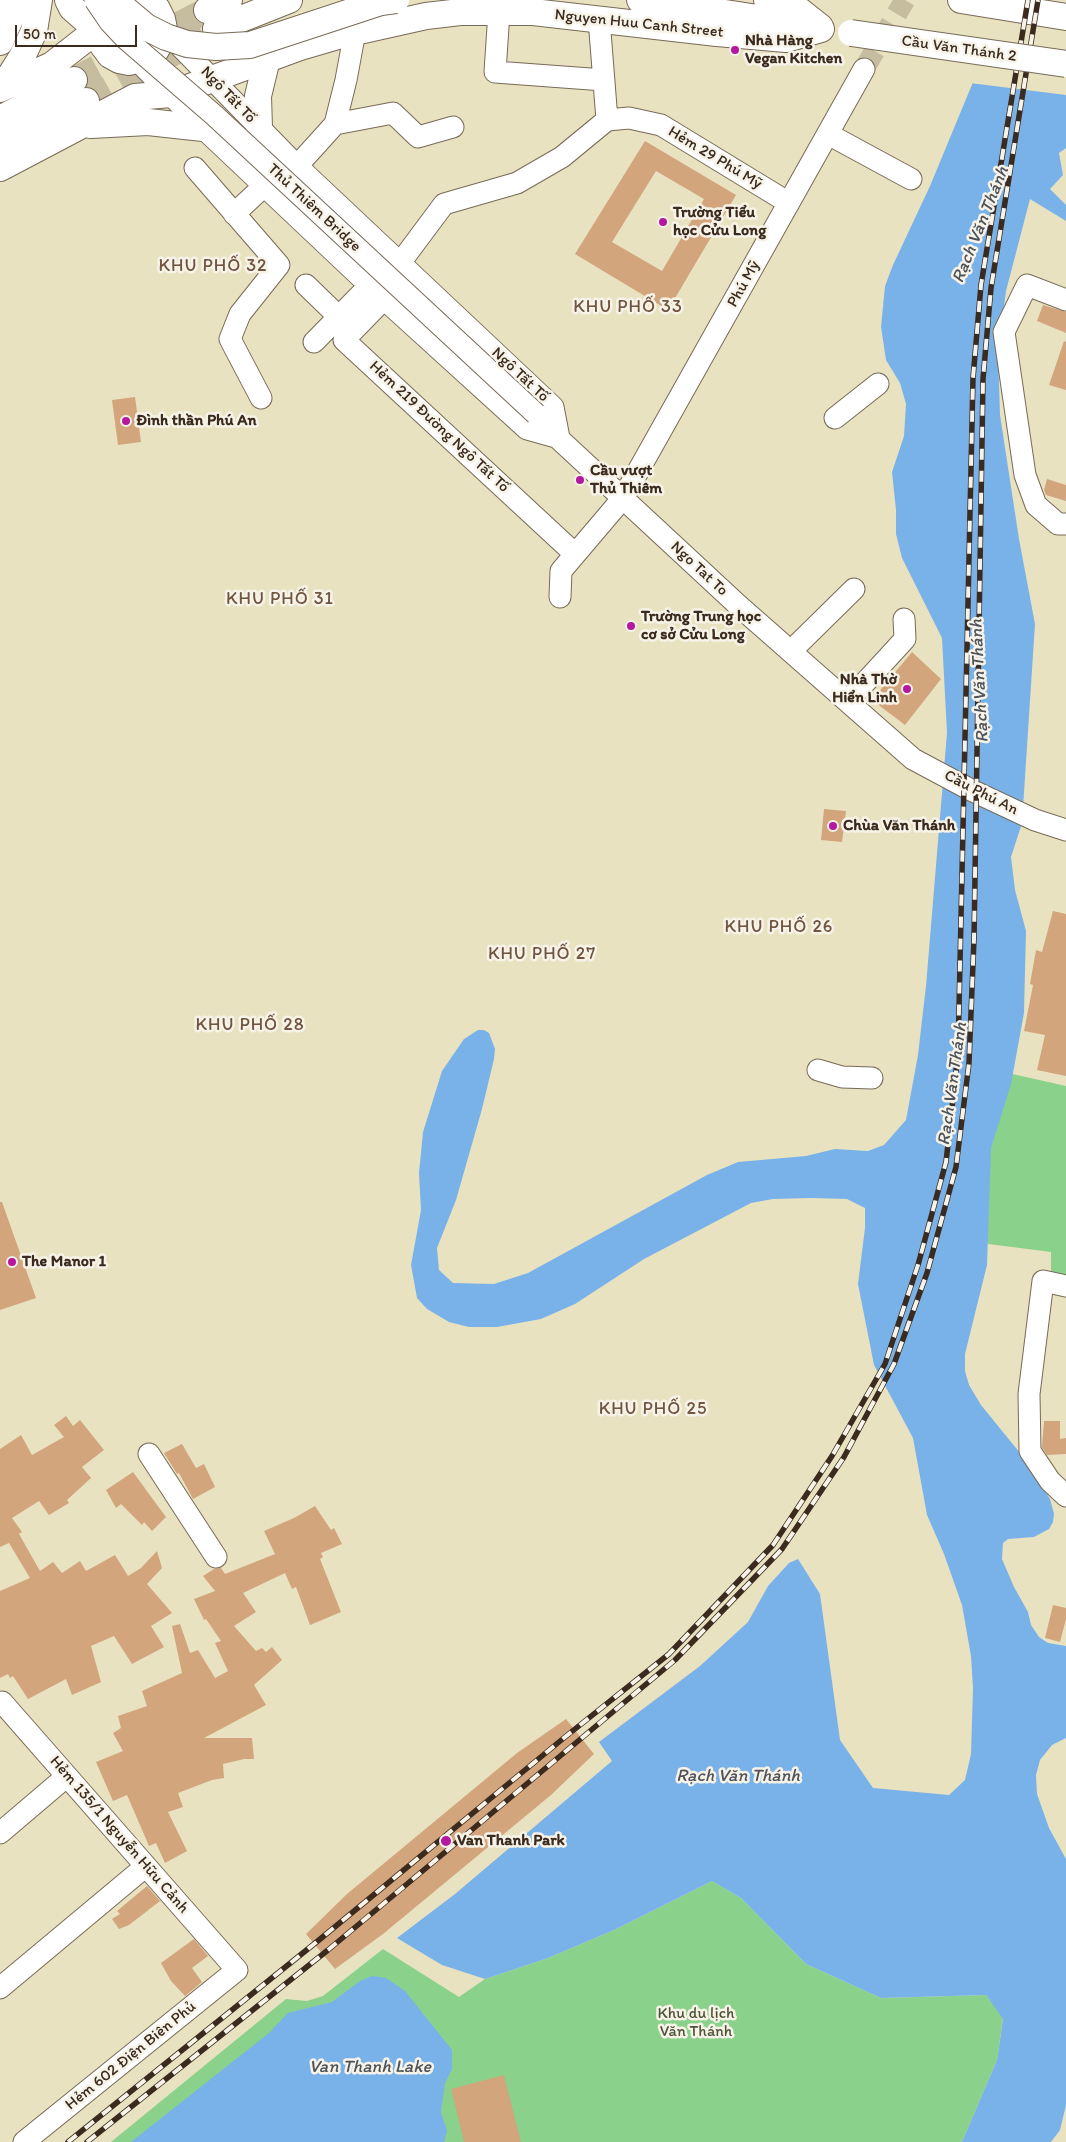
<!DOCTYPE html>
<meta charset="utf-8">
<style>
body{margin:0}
#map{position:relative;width:1066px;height:2142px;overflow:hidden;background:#e9e2c1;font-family:Itim,sans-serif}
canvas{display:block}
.scale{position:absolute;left:15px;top:25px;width:122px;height:22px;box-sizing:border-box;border:2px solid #3b2a1e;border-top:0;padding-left:6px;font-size:15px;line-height:18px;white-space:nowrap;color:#3b2a1e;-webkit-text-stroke:4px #f7f3e8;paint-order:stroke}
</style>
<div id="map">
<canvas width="1066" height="2142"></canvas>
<div class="scale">50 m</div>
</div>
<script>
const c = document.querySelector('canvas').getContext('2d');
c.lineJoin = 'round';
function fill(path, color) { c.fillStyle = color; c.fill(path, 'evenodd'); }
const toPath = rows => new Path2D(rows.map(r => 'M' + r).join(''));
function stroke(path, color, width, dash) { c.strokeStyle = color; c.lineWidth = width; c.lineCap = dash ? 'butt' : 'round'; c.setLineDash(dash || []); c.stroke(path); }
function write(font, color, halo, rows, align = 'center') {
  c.font = font + ' Itim,sans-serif'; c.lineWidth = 5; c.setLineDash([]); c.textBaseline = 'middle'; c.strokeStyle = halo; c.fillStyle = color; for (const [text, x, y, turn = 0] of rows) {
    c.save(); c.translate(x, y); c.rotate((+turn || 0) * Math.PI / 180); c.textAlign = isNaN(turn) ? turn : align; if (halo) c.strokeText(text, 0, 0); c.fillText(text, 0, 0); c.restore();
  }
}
fill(toPath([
 [1008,1073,1066,1086,1066,1277,1051,1273,1051,1252,965,1241],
 [712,1881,741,1898,806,1964,881,1998,986,1995,1003,2018,997,2060,962,2142,111,2142,286,1999,307,2001,323,1996,383,1949,459,1997,485,1979,548,1958,614,1930]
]), '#8ad18b');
fill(toPath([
 [1066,0,1066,148,1059,153,1063,175,1050,189,1066,205,1066,221,1030,199,1006,291,998,351,1000,415,1019,539,1035,624,1022,823,1011,857,1015,890,1026,931,1024,1013,1011,1084,991,1148,987,1265,965,1354,965,1371,969,1385,981,1405,1020,1453,1050,1499,1054,1514,1053,1522,1049,1529,1034,1537,1008,1539,1003,1543,1002,1559,1014,1587,1028,1612,1031,1625,1039,1637,1048,1643,1066,1646,1066,1738,1052,1745,1040,1760,1036,1775,1037,1794,1049,1828,1066,1859,1066,2105,1060,2130,1051,2142,962,2142,997,2060,1003,2019,986,1995,881,1998,806,1964,741,1898,712,1881,614,1930,548,1958,485,1979,442,1965,397,1938,455,1894,612,1761,599,1742,700,1666,748,1622,768,1586,789,1563,798,1559,820,1594,840,1740,873,1788,949,1795,965,1780,971,1754,973,1688,971,1656,962,1605,944,1554,927,1515,913,1438,874,1365,858,1284,865,1228,865,1208,847,1199,811,1198,773,1199,751,1203,644,1259,575,1304,541,1319,497,1327,469,1327,449,1322,427,1309,417,1298,411,1265,421,1210,419,1173,423,1132,442,1071,464,1039,478,1030,484,1030,489,1033,495,1049,494,1059,482,1109,456,1200,437,1248,439,1270,453,1283,494,1284,528,1273,707,1175,738,1162,806,1156,835,1149,868,1151,884,1145,906,1120,918,1055,926,986,947,733,942,638,902,558,896,534,896,510,892,472,904,436,906,404,900,383,886,360,881,327,885,286,893,265,930,186,995,29],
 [372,1976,386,1978,405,1991,452,2050,452,2069,445,2083,441,2112,447,2131,444,2142,131,2142,269,2033,288,2013,332,2002,360,1981]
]), '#79b2e9');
fill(toPath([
 [1009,0,1066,0,1066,95,970,83,993,28]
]), '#e9e2c1');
fill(toPath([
 [645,141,736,195,668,310,575,254],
 [656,171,704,199,662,271,612,242],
 [1043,305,1066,312,1066,333,1037,321],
 [1064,341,1066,342,1066,390,1049,385],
 [135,397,141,442,118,445,112,400],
 [1047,479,1066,485,1066,501,1046,495,1044,490],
 [912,652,941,679,905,725,872,700],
 [824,809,846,811,842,842,821,840],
 [1053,911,1066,914,1066,1076,1037,1070,1045,1035,1024,1031,1033,985,1030,984,1036,950,1042,952],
 [0,1202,2,1202,36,1298,0,1310],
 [66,1416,73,1426,80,1420,104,1450,82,1467,91,1478,67,1500,69,1503,49,1515,39,1501,12,1518,22,1532,19,1534,40,1571,53,1562,62,1573,80,1561,86,1571,115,1555,128,1576,141,1568,157,1551,162,1568,147,1584,172,1613,151,1626,164,1647,132,1664,114,1636,91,1646,101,1682,72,1695,66,1679,28,1699,13,1676,10,1678,8,1674,0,1678,0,1591,30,1578,9,1543,0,1547,0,1449,21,1435,32,1455,64,1437,54,1425],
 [1044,1421,1060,1421,1060,1439,1066,1438,1066,1454,1047,1455,1042,1447],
 [182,1444,196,1468,204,1464,215,1487,193,1499,179,1473,177,1474,164,1453],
 [133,1472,166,1517,152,1531,144,1522,142,1525,121,1504,116,1508,106,1490],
 [315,1506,331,1530,334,1528,342,1544,321,1553,323,1557,320,1559,341,1612,310,1625,296,1587,292,1589,285,1573,243,1593,256,1612,234,1626,256,1651,262,1648,266,1652,272,1647,282,1660,254,1685,266,1705,204,1738,252,1738,254,1759,244,1759,223,1764,224,1778,212,1780,178,1793,183,1807,168,1812,187,1851,165,1863,156,1843,149,1846,127,1795,113,1801,96,1762,123,1751,113,1733,121,1728,118,1716,147,1706,142,1691,182,1673,172,1626,180,1624,190,1653,198,1650,215,1678,228,1671,215,1643,221,1641,206,1619,204,1620,194,1599,215,1591,203,1576,214,1569,221,1568,225,1574,275,1554,264,1531,294,1518],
 [1053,1605,1066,1608,1066,1619,1060,1642,1045,1638],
 [566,1719,594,1754,551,1795,383,1934,335,1969,306,1934,347,1894,517,1753],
 [147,1886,160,1901,129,1925,119,1929,112,1919,120,1914,117,1911],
 [194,1939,208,1956,192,1968,202,1982,185,1996,171,1981,161,1963],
 [504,2075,521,2142,464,2142,451,2089]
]), '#d2a57d');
stroke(toPath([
 [864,69,905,0]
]), '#c6bda0', 21, [21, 11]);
stroke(toPath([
 [74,80,207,10],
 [86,101,204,36]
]), '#c6bda0', 26, [26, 13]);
const minor = toPath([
 [499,12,495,72,604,80],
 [599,19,607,120],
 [171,37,297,166,553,407,559,438],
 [138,61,203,128,384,299,527,429,559,438],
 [607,120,629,118,661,125,789,203],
 [335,124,346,80,355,31],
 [828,134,911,179],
 [297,166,335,124,393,113,418,137,453,127],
 [195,168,279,265,240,314,230,339,261,398],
 [234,214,264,186],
 [400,263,444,204,517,183,562,157,607,120],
 [306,285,339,317],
 [384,299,344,340,575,554],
 [1066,300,1027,285,1004,332,1025,475,1036,505,1058,524,1066,524],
 [314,342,370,285],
 [536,414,559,439,739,606,913,759,971,790,1035,820,1066,830],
 [835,418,878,384],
 [560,597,561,571,623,498,864,69],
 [791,651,854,589],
 [848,701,905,639,904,619],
 [818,1070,842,1077,872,1078],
 [1066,1286,1043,1281,1029,1394,1030,1451,1050,1481,1066,1496],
 [149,1454,216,1557],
 [0,1704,2,1702,237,1970,24,2142],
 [0,1833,67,1776],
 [0,1988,146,1866]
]);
const major = toPath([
 [68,0,72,8,97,30],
 [114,0,102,12,98,21,99,40,110,55,119,60,129,62,147,57,156,50,161,40,164,29,162,19,157,9,147,0],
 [640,0,790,23],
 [767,0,791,4,820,27],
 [961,0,1066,17],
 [207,10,229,0],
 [216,29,289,0],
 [0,42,13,12,13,0],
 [3,87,22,57,34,31,39,0],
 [0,89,52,65,97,30],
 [0,119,74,80],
 [91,125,148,122,203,128],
 [259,128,258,96,267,59],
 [0,147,86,101],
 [0,168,135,97,171,94,300,47,341,35,426,16,460,12,533,12,717,33,786,39,821,29]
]);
stroke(minor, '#786a57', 23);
stroke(major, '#786a57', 28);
stroke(minor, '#fff', 21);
stroke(major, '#fff', 26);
const rail = toPath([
 [68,2142,319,1940,565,1737,669,1654,773,1545,832,1456,885,1364,918,1265,946,1162,958,1053,973,378,981,285,1028,0],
 [87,2142,328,1950,675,1660,782,1549,844,1457,894,1364,927,1273,956,1167,969,1063,974,939,983,379,991,288,1038,0]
]);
stroke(rail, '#3b2a1e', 5.5);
stroke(rail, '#f7f3e8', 4, [11]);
const minorBridge = toPath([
 [95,0,110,22,126,39,214,115,536,414]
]);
const majorBridge = toPath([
 [114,0,146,27,166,37,187,44,216,47,250,45,381,2,396,0],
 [851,33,1066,64]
]);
stroke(minorBridge, '#786a57', 23, []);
stroke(majorBridge, '#786a57', 28, []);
stroke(minorBridge, '#fff', 21);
stroke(majorBridge, '#fff', 26);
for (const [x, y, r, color] of [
 [735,50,5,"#b5179e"],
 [663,222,5,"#b5179e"],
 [126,421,5,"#b5179e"],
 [580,480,5,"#b5179e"],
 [631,626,5,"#b5179e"],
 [907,689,5,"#b5179e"],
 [833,826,5,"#b5179e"],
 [12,1262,5,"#b5179e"],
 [446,1841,6,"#b5179e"]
]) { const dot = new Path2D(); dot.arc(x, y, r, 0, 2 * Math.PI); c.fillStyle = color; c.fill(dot); stroke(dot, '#f7f3e8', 2); }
write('16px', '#3b2a1e', '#f7f3e8', [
 ["Nguyen Huu Canh Street",639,24,6],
 ["Cầu Văn Thánh 2",959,49,8],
 ["Ngô Tất Tố",228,95,46],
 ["Hẻm 29 Phú Mỹ",715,158,31],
 ["Thủ Thiêm Bridge",314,208,43],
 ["Phú Mỹ",744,284,-61],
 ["Ngô Tất Tố",520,375,43],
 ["Hẻm 219 Đường Ngô Tất Tố",439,427,43],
 ["Ngo Tat To",699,569,43],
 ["Cầu Phú An",981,793,27],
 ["Hẻm 135/1 Nguyễn Hữu Cảnh",119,1835,49],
 ["Hẻm 602 Điện Biên Phủ",131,2056,-39]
]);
write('bold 16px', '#3b2a1e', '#f7f3e8', [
 ["Nhà Hàng",745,41],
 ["Vegan Kitchen",745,59],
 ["Trường Tiểu",673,213],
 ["học Cửu Long",673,231],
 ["Đình thần Phú An",136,421],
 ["Cầu vượt",590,471],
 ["Thủ Thiêm",590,489],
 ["Trường Trung học",641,617],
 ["cơ sở Cửu Long",641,635],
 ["Nhà Thờ",897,680,"right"],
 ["Hiển Linh",897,698,"right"],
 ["Chùa Văn Thánh",843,826],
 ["The Manor 1",22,1262],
 ["Van Thanh Park",457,1841]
], 'left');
write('16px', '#4f5439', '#f7f3e8', [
 ["Khu du lịch",696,2014],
 ["Văn Thánh",696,2032]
]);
write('italic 18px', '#4e535b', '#f7f3e8', [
 ["Rạch Văn Thánh",981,225,-68],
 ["Rạch Văn Thánh",980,681,-93],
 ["Rạch Văn Thánh",953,1084,-82],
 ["Rạch Văn Thánh",738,1776],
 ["Van Thanh Lake",370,2067]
]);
c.letterSpacing = '1px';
write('18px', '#70553f', '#f7f3e8', [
 ["KHU PHỐ 32",213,266],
 ["KHU PHỐ 33",628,307],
 ["KHU PHỐ 31",280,599],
 ["KHU PHỐ 26",779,927],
 ["KHU PHỐ 27",542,954],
 ["KHU PHỐ 28",250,1025],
 ["KHU PHỐ 25",653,1409]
]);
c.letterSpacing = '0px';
</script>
